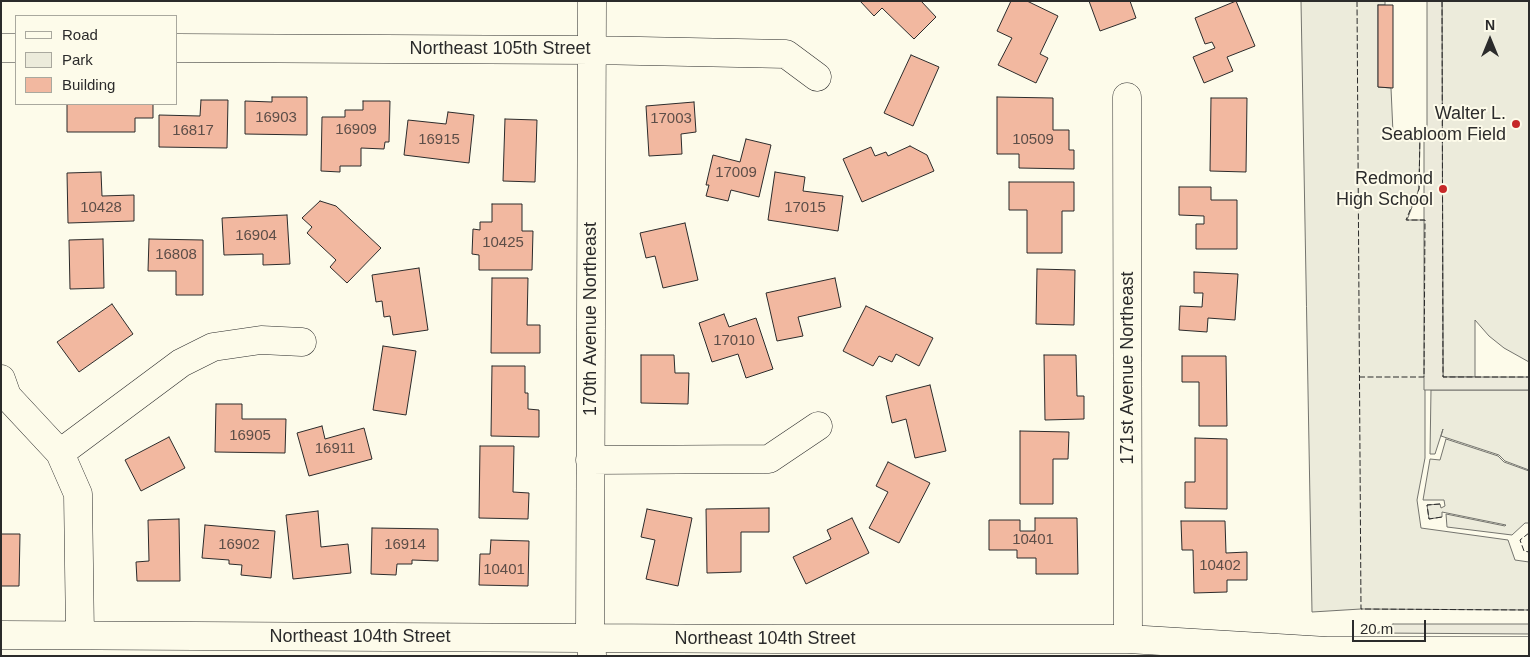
<!DOCTYPE html>
<style>
body{margin:0}
#map{position:relative;width:1530px;height:657px;overflow:hidden;background:#fdfbea;font-family:Arial,sans-serif}
canvas{display:block}
.frame{position:absolute;inset:0;border:2px solid #2b2b2b;pointer-events:none}
.legend{position:absolute;left:15px;top:15px;width:162px;height:90px;box-sizing:border-box;background:#fdfbea;border:1px solid #a9a89e;margin:0;padding:6px 9px;list-style:none;font-size:15px;color:#2b2b2b}
.legend li{display:flex;align-items:center;gap:10px;height:25px}
.legend b{width:25px;border:1px solid #a9a89e}
.north{position:absolute;left:1465px;top:15px;width:50px;height:50px;-webkit-text-stroke:4px #fdfbea;paint-order:stroke;rotate:0deg;font-size:14px;font-weight:700;line-height:20px;text-align:center;color:#2b2b2b}
.north::after{content:'';display:block;margin:auto;width:18px;height:22px;background:#2b2b2b;clip-path:polygon(50% 0,100% 100%,50% 72%,0 100%)}
.scale{position:absolute;left:1352px;top:620px;width:74px;height:22px;box-sizing:border-box;border:2px solid #2b2b2b;border-top:0;padding-left:6px;font-size:15px;line-height:18px;white-space:nowrap;color:#2b2b2b;-webkit-text-stroke:4px #fdfbea;paint-order:stroke}
</style>
<div id="map">
<canvas width="1530" height="657"></canvas>
<div class="frame"></div>
<ul class="legend">
<li><b style="height:6px;background:#fdfbea"></b>Road</li>
<li><b style="height:14px;background:#ecebdb"></b>Park</li>
<li><b style="height:14px;background:#f2b8a0"></b>Building</li>
</ul>
<div class="north">N</div>
<div class="scale">20 m</div>
</div>
<script>
const c = document.querySelector('canvas').getContext('2d');
c.lineJoin = 'round';
function fill(path, color) { c.fillStyle = color; c.fill(path, 'evenodd'); }
const toPath = rows => new Path2D(rows.map(r => 'M' + r).join(''));
function stroke(path, color, width, dash) { c.strokeStyle = color; c.lineWidth = width; c.lineCap = dash ? 'butt' : 'round'; c.setLineDash(dash || []); c.stroke(path); }
function write(font, color, halo, rows, align = 'center') {
  c.font = font + ' Arial,sans-serif'; c.lineWidth = 4; c.setLineDash([]); c.textBaseline = 'middle'; c.strokeStyle = halo; c.fillStyle = color; for (const [text, x, y, turn = 0] of rows) {
    c.save(); c.translate(x, y); c.rotate((+turn || 0) * Math.PI / 180); c.textAlign = isNaN(turn) ? turn : align; if (halo) c.strokeText(text, 0, 0); c.fillText(text, 0, 0); c.restore();
  }
}
const green = toPath([
 [1301,1,1385,1,1385,5,1378,5,1378,87,1391,88,1393,133,1420,133,1419,189,1407,220,1425,220,1425,458,1417,500,1421,528,1508,540,1515,560,1529,562,1529,610,1361,609,1312,612,1301,1],
 [1442,1,1529,1,1529,362,1504,348,1489,336,1475,320,1475,377,1443,377,1442,1],
 [1431,390,1529,390,1529,470,1505,461,1499,455,1441,436,1443,429,1435,454,1430,454,1431,390],
 [1446,439,1498,456,1504,462,1529,471,1529,523,1525,523,1512,535,1447,527,1446,514,1505,526,1506,525,1442,512,1442,517,1429,519,1427,505,1440,504,1441,508,1445,506,1444,500,1423,500,1430,459,1440,460,1446,439]
]);
fill(green, '#ecebdb');
stroke(green, '#74746e', 1);
const parking = toPath([
 [1427,1,1442,1,1443,377,1529,377,1529,390,1424,390,1424,133,1427,133,1427,1],
 [1393,624,1529,624,1529,634,1377,633,1393,624]
]);
fill(parking, '#eceadb');
stroke(parking, '#74746e', 1);
const building = toPath([
 [860,1,921,1,936,17,914,39,882,8,874,16,860,1],
 [1011,1,1027,1,1058,16,1040,54,1048,58,1036,83,998,65,1012,38,997,31,1011,1],
 [1089,1,1130,1,1136,18,1100,31,1089,1],
 [1236,1,1255,46,1227,57,1233,71,1204,83,1193,57,1215,48,1212,42,1205,44,1195,18,1236,1],
 [1378,5,1393,5,1393,88,1378,87,1378,5],
 [911,55,939,67,913,126,884,113,911,55],
 [272,97,307,97,307,135,245,134,245,101,272,102,272,97],
 [997,97,1053,98,1053,130,1069,130,1069,150,1074,150,1074,169,1019,168,1019,154,997,154,997,97],
 [1211,98,1247,98,1246,172,1210,171,1211,98],
 [201,100,228,100,227,148,159,147,159,115,200,116,201,100],
 [363,101,390,101,389,142,385,142,384,149,361,148,361,166,340,166,340,172,321,171,322,117,345,117,345,110,363,110,363,101],
 [694,102,696,132,681,134,682,154,649,156,646,106,694,102],
 [67,104,153,104,153,118,135,118,135,132,67,132,67,104],
 [448,112,474,115,469,163,404,155,408,120,446,124,448,112],
 [505,119,537,120,535,182,503,181,505,119],
 [746,139,771,145,759,197,731,190,728,201,706,196,709,185,706,185,713,155,740,162,746,139],
 [910,146,927,155,934,171,862,202,843,159,871,147,875,156,886,152,888,156,910,146],
 [101,172,102,196,134,195,134,221,68,223,67,173,101,172],
 [775,172,805,177,803,191,843,196,838,231,768,220,775,172],
 [1009,182,1074,182,1074,211,1062,211,1062,253,1027,253,1027,210,1009,210,1009,182],
 [1179,187,1211,187,1211,200,1237,200,1237,249,1196,249,1196,224,1204,224,1204,216,1179,215,1179,187],
 [320,201,336,206,381,248,347,283,330,267,336,260,307,233,312,227,302,218,320,201],
 [492,204,522,204,522,231,533,231,532,270,479,270,479,255,472,254,473,229,480,230,480,222,492,222,492,204],
 [287,215,290,264,263,265,263,254,224,255,222,218,287,215],
 [685,223,698,280,663,288,655,256,646,258,640,233,685,223],
 [103,239,104,288,70,289,69,240,103,239],
 [149,239,203,240,203,295,176,295,176,271,148,271,149,239],
 [419,268,428,330,393,335,390,316,384,317,382,301,376,302,372,275,419,268],
 [1037,269,1075,270,1074,325,1036,324,1037,269],
 [1194,272,1238,274,1235,320,1208,318,1207,332,1179,330,1180,306,1202,307,1203,293,1194,293,1194,272],
 [492,278,528,278,527,325,540,325,540,353,491,353,492,278],
 [835,278,841,307,798,317,803,336,777,341,766,293,835,278],
 [112,304,133,334,79,372,57,342,112,304],
 [866,306,933,338,919,366,896,354,892,362,879,356,873,366,843,351,866,306],
 [724,314,729,327,756,318,773,369,746,378,738,354,712,362,699,323,724,314],
 [383,346,416,351,406,415,373,410,383,346],
 [641,355,674,355,675,373,689,373,688,404,641,403,641,355],
 [1044,355,1076,355,1077,396,1084,396,1084,419,1045,420,1044,355],
 [1182,356,1226,356,1227,426,1199,426,1199,382,1182,382,1182,356],
 [492,366,525,366,525,393,528,393,528,409,539,410,539,437,491,436,492,366],
 [930,385,946,451,915,458,906,419,892,423,886,396,930,385],
 [216,404,242,404,242,419,286,419,285,453,215,452,216,404],
 [322,426,325,439,364,428,372,459,309,476,297,433,322,426],
 [1020,431,1069,432,1068,459,1053,459,1053,504,1020,504,1020,431],
 [169,437,185,468,141,491,125,460,169,437],
 [1195,438,1227,439,1227,509,1185,508,1185,482,1195,482,1195,438],
 [480,446,514,446,513,492,529,493,528,519,479,518,480,446],
 [888,462,930,483,899,543,869,528,888,492,876,486,888,462],
 [769,508,769,532,741,532,741,572,707,573,706,509,769,508],
 [647,509,692,518,678,586,646,579,655,540,641,537,647,509],
 [318,511,321,547,348,544,351,573,293,579,286,515,318,511],
 [852,518,869,553,806,584,793,557,831,539,827,530,852,518],
 [1035,518,1077,518,1078,574,1036,574,1036,558,1017,558,1017,550,989,550,989,520,1020,520,1020,531,1035,531,1035,518],
 [179,519,180,581,137,581,136,562,149,561,148,520,179,519],
 [1181,521,1225,521,1226,553,1247,552,1247,580,1227,580,1227,592,1194,593,1193,550,1182,550,1181,521],
 [205,525,275,531,271,578,241,575,242,565,229,564,229,560,202,558,205,525],
 [372,528,438,529,438,561,412,560,412,564,397,564,396,575,371,574,372,528],
 [1,534,20,534,19,586,1,586,1,534],
 [491,540,529,541,528,586,479,585,480,554,490,554,491,540]
]);
fill(building, '#f2b8a0');
stroke(building, '#2b2b2b', 1);
const minor = toPath([
 [592,1,590,638,592,655],
 [1,48,16,48],
 [176,48,592,50,786,54,817,77],
 [1127,97,1128,639],
 [1,379,7,396,60,453,78,494,80,635],
 [60,453,181,363,213,347,261,340,302,342],
 [590,460,769,459,818,426],
 [1,635,777,639,1128,639,1327,651,1529,651]
]);
stroke(minor, '#2b2b2b', 29);
stroke(minor, '#fdfbea', 28);
stroke(toPath([
 [1357,1,1361,609,1529,610],
 [1442,1,1443,377,1529,377],
 [1359,377,1424,377,1425,220,1406,220,1419,189,1420,133],
 [1440,504,1427,505,1429,519,1442,517],
 [1529,533,1520,540,1524,551,1529,552]
]), '#2b2b2b', 1, [6, 2.5]);
for (const [x, y, r, color] of [
 [1516,124,5,"#c62828"],
 [1443,189,5,"#c62828"]
]) { const dot = new Path2D(); dot.arc(x, y, r, 0, 2 * Math.PI); c.fillStyle = color; c.fill(dot); stroke(dot, '#fdfbea', 2); }
write('15px', '#5d4e48', null, [
 ["16903",276,118],
 ["17003",671,119],
 ["16909",356,130],
 ["16817",193,131],
 ["16915",439,140],
 ["10509",1033,140],
 ["17009",736,173],
 ["10428",101,208],
 ["17015",805,208],
 ["16904",256,236],
 ["10425",503,243],
 ["16808",176,255],
 ["17010",734,341],
 ["16905",250,436],
 ["16911",335,449],
 ["10401",1033,540],
 ["16902",239,545],
 ["16914",405,545],
 ["10402",1220,566],
 ["10401",504,570]
]);
write('18px', '#2b2b2b', '#fdfbea', [
 ["Northeast 105th Street",500,49],
 ["170th Avenue Northeast",591,319,-90],
 ["171st Avenue Northeast",1128,368,-90],
 ["Northeast 104th Street",360,637],
 ["Northeast 104th Street",765,639]
]);
write('18px', '#2b2b2b', '#fdfbea', [
 ["Walter L.",1506,114],
 ["Seabloom Field",1506,135],
 ["Redmond",1433,179],
 ["High School",1433,200]
], 'right');
</script>
